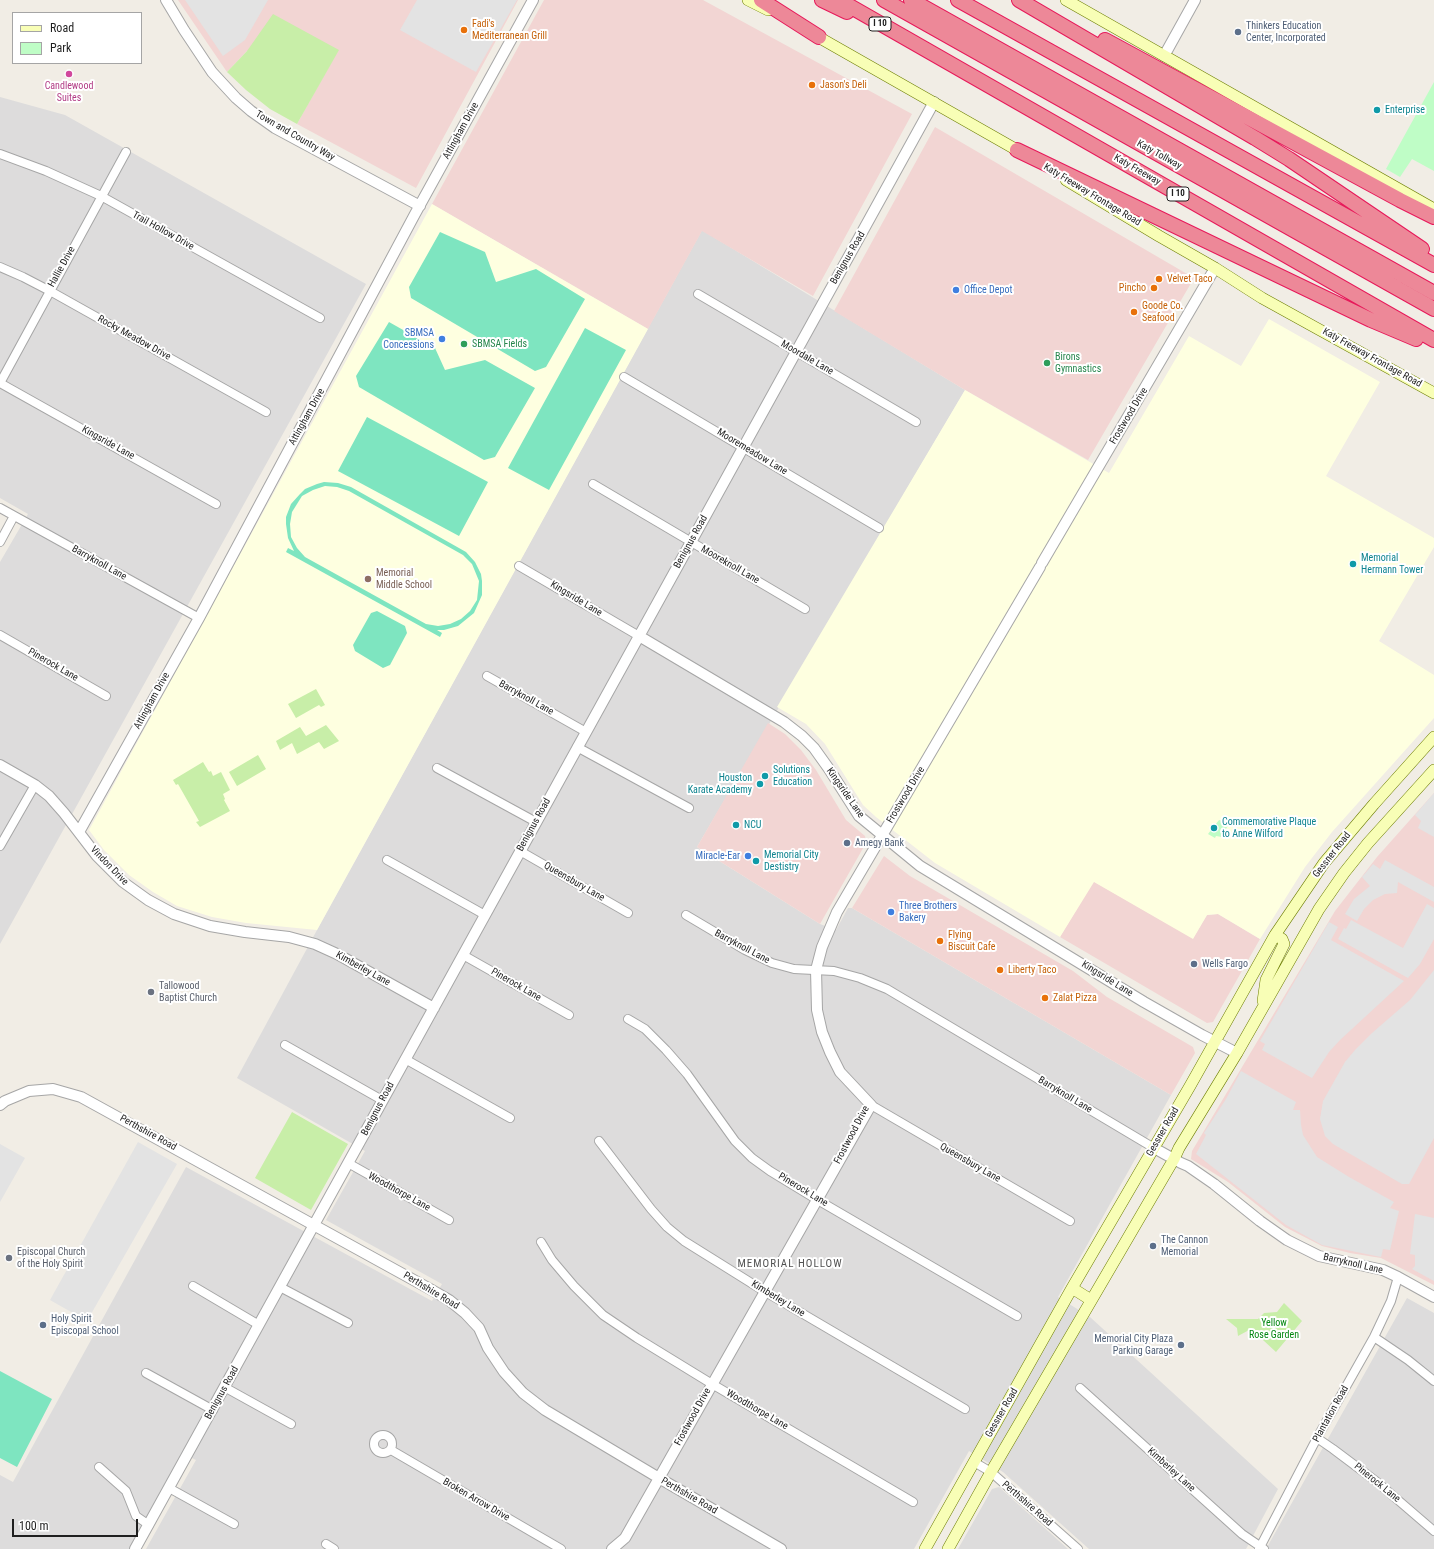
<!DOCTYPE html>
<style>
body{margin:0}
#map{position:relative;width:1434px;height:1549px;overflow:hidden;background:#f1ede5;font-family:"Roboto Condensed",sans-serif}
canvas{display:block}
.legend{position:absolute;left:12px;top:12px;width:130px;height:52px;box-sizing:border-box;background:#fff;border:1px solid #a5a5a5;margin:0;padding:5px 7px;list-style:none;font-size:12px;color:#1f1f1f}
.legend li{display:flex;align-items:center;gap:8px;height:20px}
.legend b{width:20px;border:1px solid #a5a5a5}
.scale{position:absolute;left:12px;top:1519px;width:126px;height:18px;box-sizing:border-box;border:2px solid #1f1f1f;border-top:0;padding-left:5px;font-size:12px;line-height:14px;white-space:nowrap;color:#1f1f1f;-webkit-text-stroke:3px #fff;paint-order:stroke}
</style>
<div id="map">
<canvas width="1434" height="1549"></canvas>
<ul class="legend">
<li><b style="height:5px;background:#f8feb6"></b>Road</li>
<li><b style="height:11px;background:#bffdc6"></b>Park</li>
</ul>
<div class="scale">100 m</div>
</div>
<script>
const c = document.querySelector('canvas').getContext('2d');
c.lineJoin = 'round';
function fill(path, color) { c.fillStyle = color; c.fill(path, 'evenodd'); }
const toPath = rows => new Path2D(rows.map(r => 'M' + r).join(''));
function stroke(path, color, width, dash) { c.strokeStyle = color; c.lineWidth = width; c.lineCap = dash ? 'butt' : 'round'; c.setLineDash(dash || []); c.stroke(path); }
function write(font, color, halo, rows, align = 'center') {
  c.font = font + ' "Roboto Condensed",sans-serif'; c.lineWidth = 4; c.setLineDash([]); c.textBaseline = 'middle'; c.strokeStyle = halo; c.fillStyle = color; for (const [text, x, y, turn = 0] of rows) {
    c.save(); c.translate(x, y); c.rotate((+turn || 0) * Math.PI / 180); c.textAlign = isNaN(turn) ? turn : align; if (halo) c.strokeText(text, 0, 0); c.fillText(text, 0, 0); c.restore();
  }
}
fill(toPath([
 [0,97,65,115,366,284,0,944,0,562,28,514,0,498],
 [702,230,965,390,697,847,820,924,836,930,848,908,852,908,1171,1095,1058,1297,1090,1317,1278,1489,1246,1549,1089,1549,1003,1472,969,1451,914,1549,146,1549,196,1460,184,1454,131,1549,0,1549,0,1475,13,1482,186,1167,432,1301,442,1284,326,1220,365,1151,237,1078,317,930],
 [1407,1298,1434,1313,1434,1549,1266,1549],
 [999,1487,1068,1549,958,1549,992,1489]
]), '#dddcdc');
fill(toPath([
 [178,0,518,0,416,188,297,124,338,50,247,51,227,72],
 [544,0,703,0,912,114,813,296,702,231,648,329,432,204],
 [935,127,1194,278,1088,460,965,390,834,311],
 [768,723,785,734,801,750,816,770,846,820,865,836,866,843,820,924,697,847],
 [1434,793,1434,1285,1381,1258,1350,1253,1322,1246,1285,1227,1228,1182,1191,1159,1192,1151,1335,911,1377,857],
 [884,856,910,876,1073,971,1107,997,1193,1047,1195,1053,1171,1095,852,908],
 [1093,881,1193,938,1207,915,1218,914,1260,939,1213,1022,1207,1023,1060,937]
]), '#f2d5d3');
fill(toPath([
 [432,204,648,329,317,930,246,923,212,917,177,906,153,892,129,875,104,850,89,830],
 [1269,319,1380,382,1326,476,1434,538,1434,547,1379,641,1434,675,1434,718,1332,832,1305,867,1260,939,1218,914,1207,915,1193,939,1094,882,1060,937,935,863,876,817,863,805,825,744,806,724,777,707,965,390,1109,473,1189,336,1241,366]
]), '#feffe0');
fill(toPath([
 [273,14,339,50,297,124,270,109,246,90,227,72,247,51],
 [316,689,325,705,321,707,319,705,296,718,288,704],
 [326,725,339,741,324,749,319,742,297,754,292,743,280,750,276,741,300,727,306,736],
 [258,755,266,769,237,786,229,772],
 [203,762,209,772,211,771,213,776,221,772,230,790,223,794,225,799,224,800,230,811,200,827,196,822,199,821,178,784,176,785,173,780],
 [292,1112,348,1144,311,1210,255,1178],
 [1284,1303,1302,1321,1276,1352,1251,1329,1238,1336,1237,1328,1226,1319,1258,1319,1264,1313,1277,1312]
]), '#c8eea8');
fill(toPath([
 [1434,82,1434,171,1412,159,1400,177,1386,169],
 [1219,820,1224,821,1228,825,1222,837,1216,836,1215,838,1208,834]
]), '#bffdc6');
fill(toPath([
 [440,232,485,252,496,282,536,269,585,299,546,367,535,371,411,298,409,287],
 [389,322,435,348,445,370,485,360,535,388,495,457,484,460,359,387,356,376],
 [585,328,626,350,549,490,508,468],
 [367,417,488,482,459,536,338,471],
 [324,482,338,483,351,487,466,552,475,562,481,574,482,581,482,595,474,613,458,626,444,630,437,630,442,633,440,637,286,552,288,548,294,551,288,538,286,524,286,517,291,504,300,494,305,489,317,484],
 [325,486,337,487,349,491,463,555,472,564,479,581,477,600,470,611,461,619,450,624,438,626,426,624,305,557,297,548,291,537,290,524,292,512,302,496,313,490],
 [377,611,405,626,407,633,390,665,383,668,355,651,353,645,371,613],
 [0,1371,52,1399,17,1467,0,1458]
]), '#7ee5c0');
fill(toPath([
 [185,0,268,0,245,40,223,56],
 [417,0,517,0,476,72,400,30],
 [1434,793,1434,837,1418,828,1421,821,1415,815],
 [1385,860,1434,887,1434,902,1398,882,1397,893,1385,894,1373,900,1364,909,1357,921,1345,914,1354,899,1370,886,1362,877,1373,864,1380,869],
 [1427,904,1434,908,1434,939,1420,964,1408,978,1338,939,1344,928,1346,929,1351,920,1403,948],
 [1329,922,1338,927,1331,940,1404,981,1340,1040,1329,1052,1312,1078,1262,1050,1265,1044,1260,1041],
 [1434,970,1434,1138,1409,1184,1402,1184,1333,1144,1325,1136,1320,1119,1323,1101,1345,1062,1355,1050,1372,1033,1410,1000],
 [1241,1071,1296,1102,1293,1110,1300,1110,1301,1125,1303,1135,1317,1157,1349,1177,1394,1202,1390,1208,1399,1211,1390,1250,1383,1249,1381,1257,1322,1245,1286,1225,1196,1154,1206,1135,1204,1133,1226,1099],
 [138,1142,177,1164,87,1321,50,1300],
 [0,1144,25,1158,0,1202],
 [1415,1214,1434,1218,1434,1281,1412,1269,1415,1266,1415,1255,1410,1254]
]), '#e3e3e3');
const minor = toPath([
 [0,154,46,171,101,196,320,318],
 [0,267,23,277,50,291,266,412],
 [698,294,916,422],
 [624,377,879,528],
 [0,383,126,152],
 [0,383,216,504],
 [593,484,805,609],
 [0,508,199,618],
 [0,542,14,516],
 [519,566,639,636],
 [0,635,106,696],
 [487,676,586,732],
 [577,747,689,808],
 [437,768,536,822],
 [0,846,35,785],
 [520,851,628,913],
 [387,860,485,915],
 [686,915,745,950,772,963,794,969,834,971,860,978,887,989,1154,1148],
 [463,955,569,1015],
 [628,1019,645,1029,666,1050,687,1074,735,1141,752,1158,770,1171,816,1199,1017,1316],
 [285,1045,382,1100],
 [405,1059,510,1118],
 [871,1105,1070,1221],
 [599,1141,651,1209,667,1227,684,1241,764,1291,965,1409],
 [348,1163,449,1220],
 [541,1242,552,1260,574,1286,603,1315,637,1338,712,1384,913,1502],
 [193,1286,259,1325],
 [280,1287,348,1323],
 [1374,1337,1408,1360,1434,1381],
 [146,1373,213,1410],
 [226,1388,291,1424],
 [1080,1388,1242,1534,1264,1549],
 '374 1444a9 9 0 1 1 18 0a9 9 0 1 1-18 0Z',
 [1317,1438,1333,1449,1377,1482,1434,1531],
 [391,1450,561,1549],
 [974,1462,991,1472,1078,1549],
 [99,1467,126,1491,136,1516,149,1525],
 [169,1488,234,1524],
 [326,1544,334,1549],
 [1259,1549,1317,1438,1374,1337,1391,1301,1398,1277]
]);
const tertiary = toPath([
 [166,0,184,30,212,72,236,98,251,111,275,128,420,206],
 [1164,56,1195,0],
 [1042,563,1215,268],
 [639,636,784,722,802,736,814,748,829,769,859,816,920,866,1144,1002,1202,1035,1237,1053],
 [0,765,35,785,49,796,64,813,97,856,123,882,148,900,174,914,210,926,245,932,289,937,315,944,337,954,434,1008],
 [79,832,199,618,415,214,533,0],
 [0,1105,5,1101,29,1091,53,1089,81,1097,430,1289,449,1300,465,1313,479,1328,488,1348,504,1372,523,1393,545,1410,659,1478,781,1549],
 [1154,1148,1181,1163,1188,1166,1214,1184,1260,1221,1287,1240,1319,1256,1383,1270,1398,1277,1434,1297],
 [135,1549,934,102],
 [612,1549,625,1538,871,1105,840,1072,830,1052,822,1032,817,1010,816,970,822,947,837,912,1040,567]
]);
const secondary = toPath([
 [748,0,768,10],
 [1066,0,1434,209],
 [813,34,1024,154],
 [1066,180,1159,236,1215,268,1262,298,1434,393],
 [1263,1001,1266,980,1284,944,1282,939,1275,935],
 [1072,1288,1091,1300],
 [925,1549,1072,1288,1190,1086,1275,935,1324,863,1374,804,1434,737],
 [948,1549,991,1472,1174,1159,1179,1148,1237,1053,1319,909,1344,873,1368,843,1434,770]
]);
const motorway = toPath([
 [761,0,819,37],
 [822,0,847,12],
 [839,0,1434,340],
 [884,0,1434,309],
 [911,0,1434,293],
 [958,0,1434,265],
 [1019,0,1255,138,1289,159,1422,249],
 [1105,40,1400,200,1434,217],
 [1017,150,1371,320,1416,339]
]);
stroke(minor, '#a6a6a6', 10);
stroke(tertiary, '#a6a6a6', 12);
stroke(secondary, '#6c7d00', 12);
stroke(motorway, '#e7195a', 16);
stroke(minor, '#fff', 8);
stroke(tertiary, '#fff', 10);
stroke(secondary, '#f8feb6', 11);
stroke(motorway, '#ed8898', 14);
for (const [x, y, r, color] of [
 [464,30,4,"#e8710a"],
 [1238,32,4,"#5c6f8a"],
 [69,74,4,"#d1479c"],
 [812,85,4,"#e8710a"],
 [1377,110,4,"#0f9aa8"],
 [1159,279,4,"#e8710a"],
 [1154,288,4,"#e8710a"],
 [956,290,4,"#3f7fe0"],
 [1134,312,4,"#e8710a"],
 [442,339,4,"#3f7fe0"],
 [464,344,4,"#2e9e5b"],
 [1047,363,4,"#2e9e5b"],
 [1353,564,4,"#0f9aa8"],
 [368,579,4,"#8d6e63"],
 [765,776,4,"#0f9aa8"],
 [760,784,4,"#0f9aa8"],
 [736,825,4,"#0f9aa8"],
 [1214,828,4,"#0f9aa8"],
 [847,843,4,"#5c6f8a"],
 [748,856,4,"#3f7fe0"],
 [756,861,4,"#0f9aa8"],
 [891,912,4,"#3f7fe0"],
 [940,941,4,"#e8710a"],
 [1194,964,4,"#5c6f8a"],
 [1000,970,4,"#e8710a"],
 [151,992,4,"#6b7280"],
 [1045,998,4,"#e8710a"],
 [1153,1246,4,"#5c6f8a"],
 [9,1258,4,"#6b7280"],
 [43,1325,4,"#5c6f8a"],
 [1181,1345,4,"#5c6f8a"]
]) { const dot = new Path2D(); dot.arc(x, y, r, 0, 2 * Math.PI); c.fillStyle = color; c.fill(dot); stroke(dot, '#fff', 1.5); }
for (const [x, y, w] of [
 [880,24,22],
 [1178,194,22]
]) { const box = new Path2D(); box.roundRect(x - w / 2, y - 7, w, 14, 3); c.fillStyle = '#fff'; c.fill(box); stroke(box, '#1f1f1f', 1); }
write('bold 9px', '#1f1f1f', null, [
 ["I 10",880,24],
 ["I 10",1178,194]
]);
write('10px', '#c56008', '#fff', [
 ["Fadi's",472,24],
 ["Mediterranean Grill",472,36],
 ["Jason's Deli",820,85],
 ["Velvet Taco",1167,279],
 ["Pincho",1146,288,"right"],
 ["Goode Co.",1142,306],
 ["Seafood",1142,318],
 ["Flying",948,935],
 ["Biscuit Cafe",948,947],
 ["Liberty Taco",1008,970],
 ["Zalat Pizza",1053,998]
], 'left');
write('10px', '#4e5e75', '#fff', [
 ["Thinkers Education",1246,26],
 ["Center, Incorporated",1246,38],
 ["Amegy Bank",855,843],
 ["Wells Fargo",1202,964],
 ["The Cannon",1161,1240],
 ["Memorial",1161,1252],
 ["Holy Spirit",51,1319],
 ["Episcopal School",51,1331],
 ["Memorial City Plaza",1173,1339,"right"],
 ["Parking Garage",1173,1351,"right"]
], 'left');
write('10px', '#b23c85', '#fff', [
 ["Candlewood",69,86],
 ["Suites",69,98]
]);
write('10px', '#0d838f', '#fff', [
 ["Enterprise",1385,110],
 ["Memorial",1361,558],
 ["Hermann Tower",1361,570],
 ["Solutions",773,770],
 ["Education",773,782],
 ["Houston",752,778,"right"],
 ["Karate Academy",752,790,"right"],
 ["Commemorative Plaque",1222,822],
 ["to Anne Wilford",1222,834],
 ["NCU",744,825],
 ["Memorial City",764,855],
 ["Destistry",764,867]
], 'left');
write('10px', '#1f1f1f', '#fff', [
 ["Attingham Drive",461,131,-61],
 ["Town and Country Way",295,136,30],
 ["Katy Tollway",1159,155,29],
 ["Katy Freeway",1137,170,30],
 ["Katy Freeway Frontage Road",1092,195,31],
 ["Trail Hollow Drive",163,231,29],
 ["Benignus Road",848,258,-60],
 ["Hallie Drive",62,267,-61],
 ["Rocky Meadow Drive",134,338,29],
 ["Moordale Lane",807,358,30],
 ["Katy Freeway Frontage Road",1372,358,29],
 ["Frostwood Drive",1129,416,-59],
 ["Attingham Drive",307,417,-61],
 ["Kingsride Lane",108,443,29],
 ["Mooremeadow Lane",752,452,31],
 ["Benignus Road",691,542,-61],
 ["Barryknoll Lane",99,563,29],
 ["Mooreknoll Lane",730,565,30],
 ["Kingsride Lane",576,599,31],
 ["Pinerock Lane",53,665,30],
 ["Barryknoll Lane",526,698,29],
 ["Attingham Drive",152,701,-61],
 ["Kingsride Lane",845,793,55],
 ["Frostwood Drive",906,795,-59],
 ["Benignus Road",534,825,-61],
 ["Gessner Road",1332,855,-52],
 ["Vindon Drive",109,866,46],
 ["Queensbury Lane",574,882,30],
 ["Barryknoll Lane",742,947,28],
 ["Kimberley Lane",363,969,29],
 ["Kingsride Lane",1107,979,32],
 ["Pinerock Lane",516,985,30],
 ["Barryknoll Lane",1065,1095,31],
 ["Benignus Road",378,1109,-62],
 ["Gessner Road",1163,1132,-60],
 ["Perthshire Road",148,1133,29],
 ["Frostwood Drive",852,1135,-62],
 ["Queensbury Lane",970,1163,30],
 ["Pinerock Lane",803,1190,31],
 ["Woodthorpe Lane",399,1192,29],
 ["Barryknoll Lane",1353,1264,13],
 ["Perthshire Road",431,1291,31],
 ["Kimberley Lane",778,1299,31],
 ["Benignus Road",222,1393,-61],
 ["Woodthorpe Lane",757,1410,30],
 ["Gessner Road",1002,1413,-60],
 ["Plantation Road",1331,1414,-61],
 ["Frostwood Drive",693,1417,-61],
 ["Kimberley Lane",1171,1470,42],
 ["Pinerock Lane",1377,1483,39],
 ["Perthshire Road",689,1496,30],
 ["Broken Arrow Drive",476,1500,30],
 ["Perthshire Road",1027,1504,41]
]);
write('10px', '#366cbe', '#fff', [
 ["Office Depot",964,290],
 ["SBMSA",434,333,"right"],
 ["Concessions",434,345,"right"],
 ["Miracle-Ear",740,856,"right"],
 ["Three Brothers",899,906],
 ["Bakery",899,918]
], 'left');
write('10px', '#27864d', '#fff', [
 ["SBMSA Fields",472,344],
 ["Birons",1055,357],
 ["Gymnastics",1055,369]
], 'left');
write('10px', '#785e54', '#fff', [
 ["Memorial",376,573],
 ["Middle School",376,585]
], 'left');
write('10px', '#5b616d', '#fff', [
 ["Tallowood",159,986],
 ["Baptist Church",159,998],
 ["Episcopal Church",17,1252],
 ["of the Holy Spirit",17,1264]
], 'left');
write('10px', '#048712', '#fff', [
 ["Yellow",1274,1323],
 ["Rose Garden",1274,1335]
]);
c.letterSpacing = '1px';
write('11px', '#525252', '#fff', [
 ["MEMORIAL HOLLOW",790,1264]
]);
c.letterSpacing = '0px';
</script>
